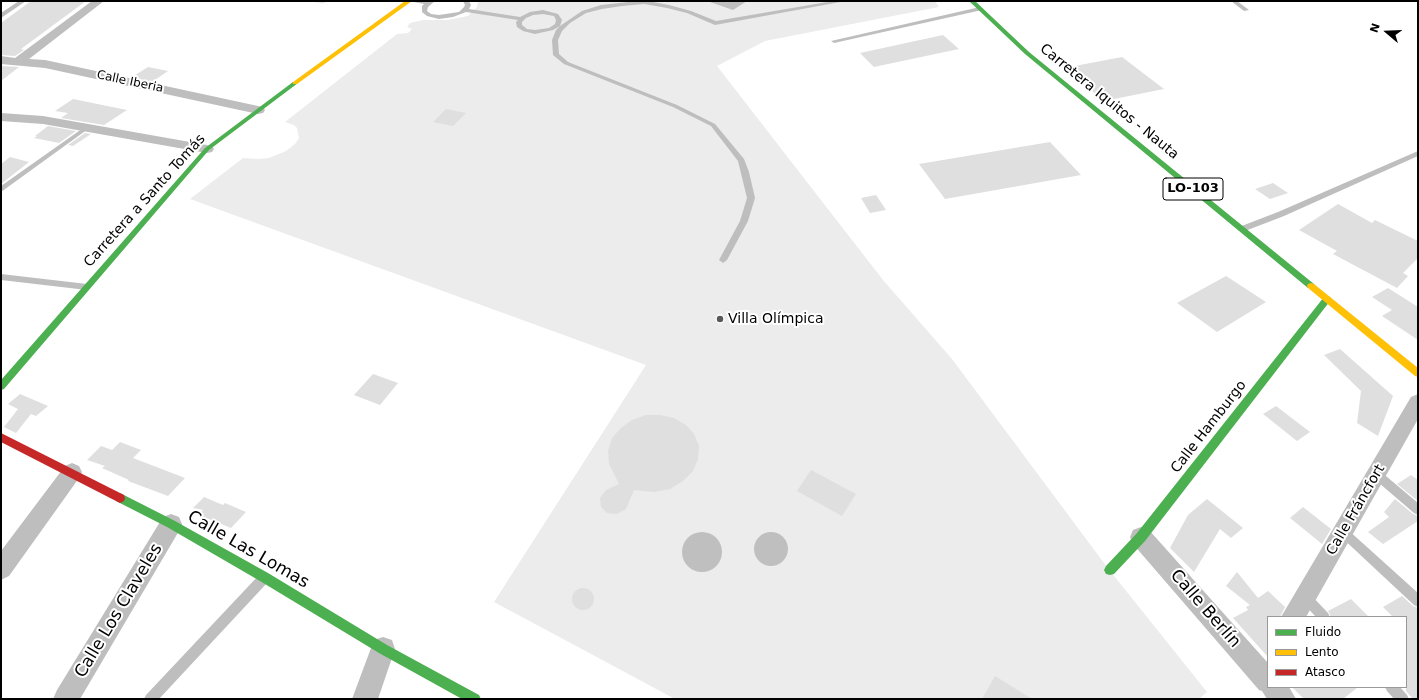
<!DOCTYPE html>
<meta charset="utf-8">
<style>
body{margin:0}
#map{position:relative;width:1419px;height:700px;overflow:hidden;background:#fff;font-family:"DejaVu Sans",sans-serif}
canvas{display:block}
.frame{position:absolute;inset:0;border:2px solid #000;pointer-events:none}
.legend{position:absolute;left:1267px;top:616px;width:140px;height:72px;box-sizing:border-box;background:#fff;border:1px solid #999;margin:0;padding:5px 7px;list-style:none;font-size:12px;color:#000}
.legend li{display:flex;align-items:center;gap:8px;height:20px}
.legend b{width:20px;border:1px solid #999}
.north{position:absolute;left:1367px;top:12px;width:40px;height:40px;-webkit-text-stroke:3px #fff;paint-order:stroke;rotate:289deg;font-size:11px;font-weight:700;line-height:16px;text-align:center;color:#000}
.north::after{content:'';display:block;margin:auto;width:14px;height:18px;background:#000;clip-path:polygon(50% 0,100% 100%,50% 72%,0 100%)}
</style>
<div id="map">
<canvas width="1419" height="700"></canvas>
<div class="frame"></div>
<ul class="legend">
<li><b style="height:5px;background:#4caf50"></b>Fluido</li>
<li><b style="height:5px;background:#ffc107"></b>Lento</li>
<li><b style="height:5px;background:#c62828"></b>Atasco</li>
</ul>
<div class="north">N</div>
</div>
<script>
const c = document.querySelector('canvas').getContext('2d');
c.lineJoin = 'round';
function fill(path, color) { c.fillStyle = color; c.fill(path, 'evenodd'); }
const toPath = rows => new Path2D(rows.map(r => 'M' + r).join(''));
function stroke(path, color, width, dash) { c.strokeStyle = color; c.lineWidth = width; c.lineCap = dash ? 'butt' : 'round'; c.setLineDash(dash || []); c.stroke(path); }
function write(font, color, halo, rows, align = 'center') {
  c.font = font + ' "DejaVu Sans",sans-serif'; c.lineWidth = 4; c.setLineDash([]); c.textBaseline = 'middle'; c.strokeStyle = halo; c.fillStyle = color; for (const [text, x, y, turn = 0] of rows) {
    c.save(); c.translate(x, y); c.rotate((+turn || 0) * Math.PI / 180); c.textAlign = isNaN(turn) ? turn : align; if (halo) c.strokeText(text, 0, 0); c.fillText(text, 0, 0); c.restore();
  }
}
fill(toPath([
 [478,1,935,1,939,7,765,41,717,66,883,280,952,359,1107,567,1207,692,1199,699,675,699,494,602,646,365,190,199,243,158,259,159,269,158,286,151,295,144,299,138,297,128,294,125,285,122,397,34,408,33,412,29,407,27,410,23,423,20,448,20,468,16,477,7]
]), '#ececec');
fill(toPath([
 [707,1,747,1,733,10],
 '682 552a20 20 0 1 1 40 0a20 20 0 1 1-40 0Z',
 '754 549a17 17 0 1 1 34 0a17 17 0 1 1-34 0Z'
]), '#bfbfbf');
fill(toPath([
 [31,1,86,1,21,49,24,50,15,56,1,55,1,23],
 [943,35,959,49,874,67,860,53],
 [1122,57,1164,89,1104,101,1064,68],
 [1,66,19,67,1,81],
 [148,67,168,71,152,82,132,77],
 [73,99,127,110,104,125,61,118,68,113,55,111],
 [446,109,466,113,453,126,433,122],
 [48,126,76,131,59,143,34,138,37,136,35,136],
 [85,133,91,134,73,146,68,145],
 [1050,142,1081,175,945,199,919,164],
 [10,157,29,162,1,184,1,164],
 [1273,183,1288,193,1270,199,1255,189],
 [876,195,886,210,870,213,861,198],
 [1338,204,1372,223,1375,220,1418,241,1418,258,1403,273,1408,276,1397,288,1333,254,1337,251,1299,230],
 [1226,276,1266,302,1217,332,1177,303],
 [1388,288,1418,307,1418,340,1382,316,1392,310,1372,297],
 [1340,349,1393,396,1378,436,1357,423,1361,391,1324,355],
 [373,374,398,383,380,405,354,395],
 [20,394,48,406,36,416,31,414,16,433,4,427,18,409,8,404],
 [1276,406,1310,432,1297,441,1263,414],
 [646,415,660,415,674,418,686,425,694,434,699,446,698,459,693,471,683,481,670,489,654,492,634,490,626,509,617,514,607,513,601,507,600,498,606,490,619,484,609,464,608,451,612,438,621,428,632,420],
 [120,442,141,450,133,458,185,478,168,496,128,481,129,480,102,468,105,466,87,460,101,446,112,450],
 [811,470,856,494,842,516,797,491],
 [1411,475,1418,480,1418,501,1397,484],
 [204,497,223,505,225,503,246,512,231,528,199,515,203,510,193,508],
 [1207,499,1243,528,1231,538,1220,529,1194,572,1170,548,1188,515],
 [1395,499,1413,514,1418,516,1418,521,1383,544,1368,532,1389,517,1384,512],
 [1303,507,1331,529,1322,544,1290,518],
 [1237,572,1258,598,1268,591,1285,607,1280,617,1268,617,1268,657,1233,618,1248,610,1246,607,1250,605,1226,586],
 '572 599a11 11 0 1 1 22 0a11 11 0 1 1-22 0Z',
 [1402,596,1413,606,1418,608,1418,699,1413,699,1406,691,1406,617,1393,617,1383,607],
 [1351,599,1369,617,1331,617,1328,611],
 [995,676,1032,699,982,699],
 [1292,687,1358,687,1343,699,1304,699]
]), '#dfdfdf');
stroke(toPath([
 [312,1,323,3,325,1]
]), '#b9b9b9', 1.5, [0.5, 1.5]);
fill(toPath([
 [19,1,26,1,1,18,1,13,19,1],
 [409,1,435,1,428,7,427,11,431,14,439,15,459,12,464,7,465,5,463,1,469,1,471,5,469,9,520,17,530,12,543,10,558,14,562,20,560,26,582,11,601,5,637,1,648,1,669,5,691,11,716,21,833,1,846,1,715,25,687,13,667,8,644,4,622,6,602,9,586,13,570,23,562,31,558,40,559,54,568,62,677,105,715,124,744,159,749,172,755,198,748,221,727,260,723,263,719,260,740,221,747,198,738,161,711,126,673,107,564,64,553,55,552,40,556,30,560,26,553,30,535,34,523,31,517,27,516,22,518,20,466,12,453,17,439,19,427,16,422,12,422,6,424,4,409,1],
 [543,14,554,16,556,20,555,24,549,28,535,30,527,29,522,25,522,22,526,18,533,15,543,14],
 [1231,1,1237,1,1249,10,1244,11,1231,1],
 [980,7,983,9,982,10,834,43,831,41,980,7],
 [86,126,88,127,88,129,1,192,1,186,86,126],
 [1418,151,1418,156,1284,216,1245,231,1239,231,1238,229,1239,227,1278,212,1418,151],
 [1,274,87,284,91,287,87,290,1,280,1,274],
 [1376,470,1380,471,1418,503,1418,515,1414,513,1372,477,1371,474,1372,471,1376,470],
 [1343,527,1347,529,1418,593,1418,607,1414,605,1339,535,1338,532,1339,529,1343,527],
 [263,574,267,575,269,579,267,583,159,699,144,699,146,695,259,575,263,574],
 [1305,591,1309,593,1328,613,1330,617,1316,617,1301,601,1299,597,1301,593,1305,591],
 [1385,687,1400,687,1407,695,1409,699,1394,699,1387,691,1385,687]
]), '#bebebe');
fill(toPath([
 [92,1,104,1,29,59,45,60,258,106,263,107,265,110,263,113,258,114,45,68,1,64,1,56,15,58,92,1],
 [1,113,43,116,207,145,212,146,214,149,212,152,207,153,43,124,1,121,1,113],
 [1418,394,1418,419,1306,617,1281,617,1411,397,1418,394],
 [72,463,79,466,82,472,79,478,9,576,1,580,1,551,65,466,72,463],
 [171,514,179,517,182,524,179,531,80,699,53,699,57,690,163,517,171,514],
 [1141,527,1149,530,1268,663,1268,687,1289,687,1296,699,1267,699,1262,691,1259,690,1133,544,1130,537,1133,530,1141,527],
 [383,637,392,640,395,649,378,699,352,699,374,640,383,637]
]), '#bebebe');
fill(toPath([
 [969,1,975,1,1029,52,1314,284,1315,286,1314,288,1308,288,1025,54,969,1],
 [293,82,298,83,209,150,4,389,1,390,1,380,205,148,293,82],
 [1327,296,1330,297,1331,299,1330,301,1145,541,1114,574,1110,575,1106,574,1104,570,1106,566,1137,533,1324,297,1327,296],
 [120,493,175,521,268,573,387,645,479,695,481,699,462,699,379,653,260,581,167,527,116,501,115,498,116,495,120,493]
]), '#4caf50');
fill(toPath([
 [405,1,412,1,297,84,293,84,293,82,405,1],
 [1311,283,1314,284,1418,368,1418,377,1415,376,1308,288,1307,286,1308,284,1311,283]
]), '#ffc107');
fill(toPath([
 [1,433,124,495,125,498,124,501,120,503,116,501,1,442,1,433]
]), '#c62828');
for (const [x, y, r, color] of [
 [720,319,4,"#595959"]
]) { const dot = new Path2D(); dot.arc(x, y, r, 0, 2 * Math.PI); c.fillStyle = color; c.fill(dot); stroke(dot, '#fff', 1.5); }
write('12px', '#000', '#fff', [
 ["Calle Iberia",130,82,12]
]);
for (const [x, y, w] of [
 [1193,189,60]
]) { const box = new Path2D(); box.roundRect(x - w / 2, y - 11, w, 22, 3); c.fillStyle = '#fff'; c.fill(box); stroke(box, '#000', 1); }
write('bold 13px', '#000', null, [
 ["LO-103",1193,189]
]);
write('14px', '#000', '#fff', [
 ["Carretera Iquitos - Nauta",1109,102,39],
 ["Carretera a Santo Tomás",145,201,-48],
 ["Calle Hamburgo",1209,427,-52],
 ["Calle Fráncfort",1356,510,-60]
]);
write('14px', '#000', '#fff', [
 ["Villa Olímpica",728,319]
], 'left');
write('17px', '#000', '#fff', [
 ["Calle Las Lomas",248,550,30],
 ["Calle Berlín",1205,609,49],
 ["Calle Los Claveles",119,611,-59]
]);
</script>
